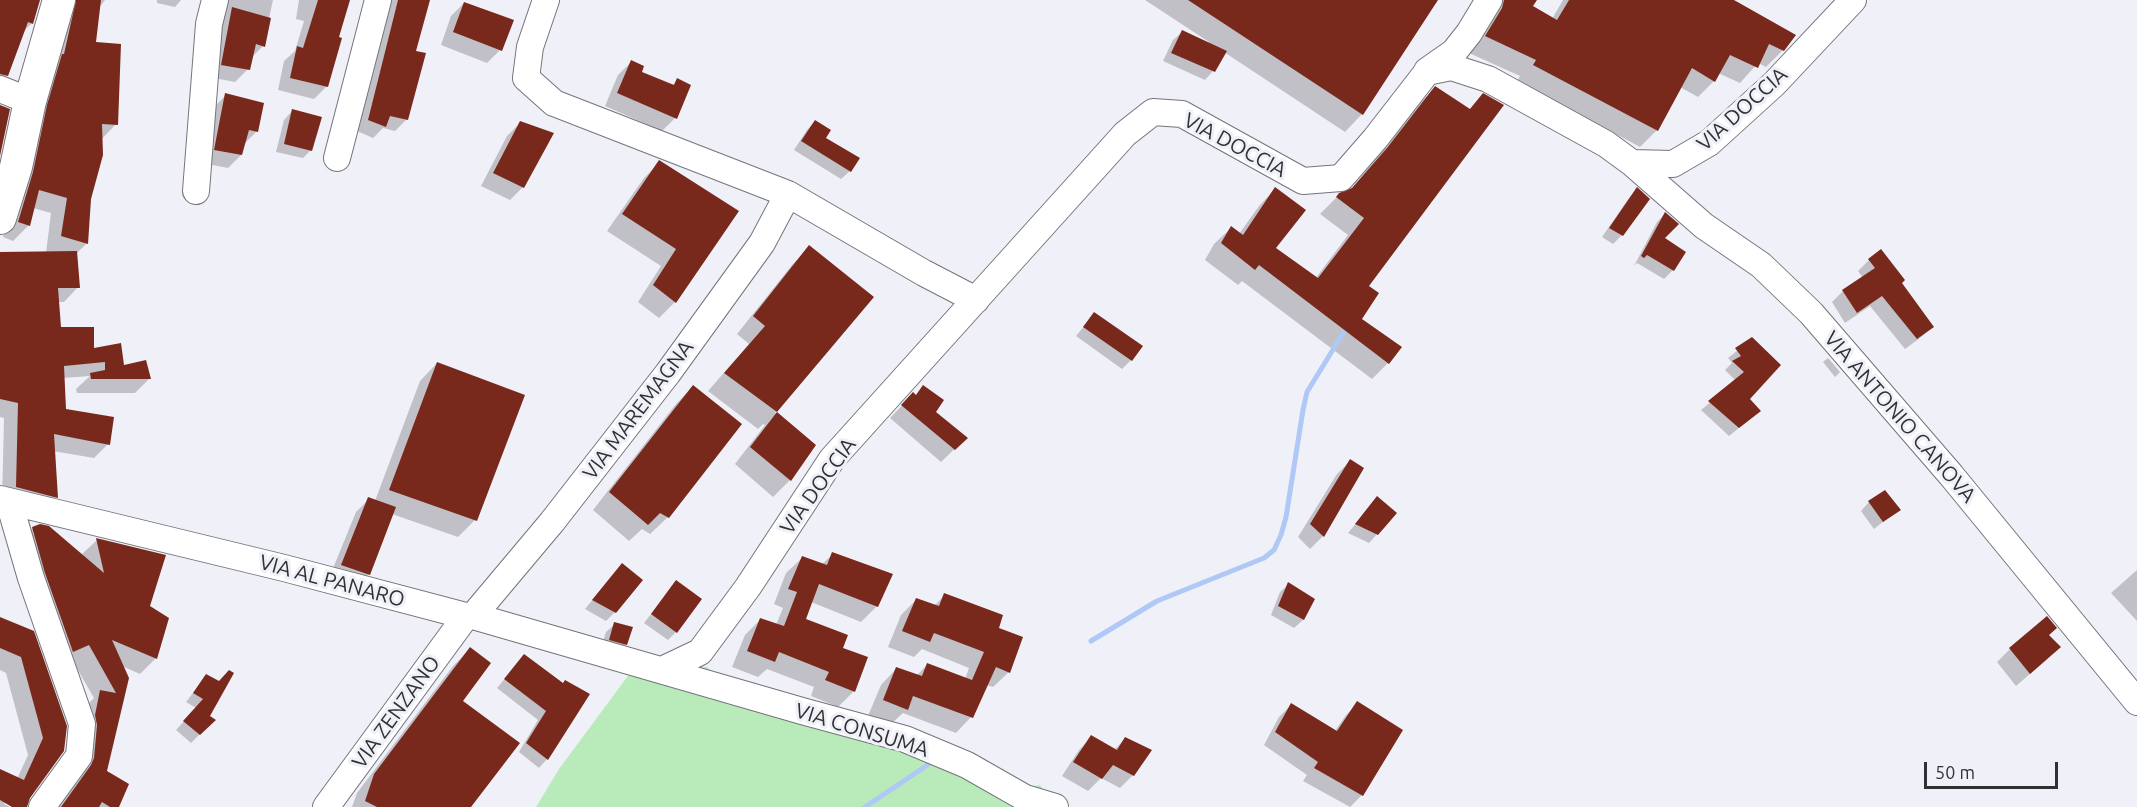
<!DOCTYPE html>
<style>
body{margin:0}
#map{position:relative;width:2137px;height:807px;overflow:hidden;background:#f0f1f8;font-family:Ubuntu,sans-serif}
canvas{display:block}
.scale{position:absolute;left:1924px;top:762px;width:134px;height:27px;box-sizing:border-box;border:3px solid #303133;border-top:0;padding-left:8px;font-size:18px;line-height:21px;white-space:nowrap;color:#303133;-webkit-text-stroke:4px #f0f1f8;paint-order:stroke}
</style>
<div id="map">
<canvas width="2137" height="807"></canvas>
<div class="scale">50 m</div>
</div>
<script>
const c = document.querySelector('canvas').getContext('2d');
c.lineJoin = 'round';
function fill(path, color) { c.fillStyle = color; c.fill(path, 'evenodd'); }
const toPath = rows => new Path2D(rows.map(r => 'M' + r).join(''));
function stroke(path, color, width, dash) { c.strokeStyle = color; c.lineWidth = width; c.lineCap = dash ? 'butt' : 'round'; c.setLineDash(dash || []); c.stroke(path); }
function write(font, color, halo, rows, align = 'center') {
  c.font = font + ' Ubuntu,sans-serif'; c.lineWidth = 6; c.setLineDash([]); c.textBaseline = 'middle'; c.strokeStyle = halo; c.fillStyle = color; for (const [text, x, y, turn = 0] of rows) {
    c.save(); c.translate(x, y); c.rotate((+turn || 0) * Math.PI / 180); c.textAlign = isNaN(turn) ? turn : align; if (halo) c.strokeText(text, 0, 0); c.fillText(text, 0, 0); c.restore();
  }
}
fill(toPath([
 [636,665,707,667,724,687,869,729,998,792,1040,785,1057,807,536,807,559,769]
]), '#b8ebb9');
fill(toPath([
 [0,0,39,0,32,23,22,33,7,74,0,81],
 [62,0,105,0,98,9,94,44,116,124,101,140,90,199,86,244,76,254,78,287,64,302,58,302,59,328,123,367,150,378,135,393,77,393,76,389,90,376,63,378,65,410,108,444,94,458,53,451,56,497,42,511,2,502,4,418,0,417,0,256,46,253,51,213,33,208,29,225,13,241,3,237,18,189],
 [157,0,181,0,175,7,157,3],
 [229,0,273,0,263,46,251,58,248,69,235,82,209,77,220,22,224,18],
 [299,0,348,0,327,86,314,99,278,90,284,61,295,51,304,21,296,19],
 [390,0,429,0,414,52,407,119,395,131,383,128,373,138,357,131],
 [1145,0,1436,0,1362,114,1345,132,1224,52,1213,71,1205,80,1163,61,1173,40,1182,32,1208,44,1209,42],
 [1496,0,1535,0,1531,6,1552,19,1563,0,1731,0,1783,50,1766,67,1758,63,1740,83,1718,73,1714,81,1698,97,1680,87,1657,130,1640,147,1517,81,1520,76,1469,53],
 [464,3,500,50,487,63,441,45,451,16],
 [631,62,640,72,672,86,677,80,675,118,662,131,605,106,618,75],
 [1436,87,1469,110,1483,95,1367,286,1360,319,1388,363,1372,379,1242,281,1238,285,1205,260,1214,244,1231,228,1239,234,1259,206,1275,189,1274,249,1315,279,1348,235,1320,214,1340,194,1350,191,1419,104],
 [226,95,256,132,244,144,241,155,228,168,202,163,213,108],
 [292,111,311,150,303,158,276,152,284,120],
 [815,121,824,138,850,171,841,179,794,150,807,130],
 [520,123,523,187,510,200,481,186,507,136],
 [660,162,737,211,675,302,659,318,638,302,661,266,607,231,644,178],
 [1637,189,1622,235,1613,244,1602,237,1629,198],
 [1665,214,1662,239,1684,252,1673,270,1664,279,1637,263,1634,266,1657,222],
 [809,247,872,297,775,413,814,445,790,480,773,497,735,464,765,425,763,424,758,429,708,391,749,344,737,334,792,265],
 [1869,260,1900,283,1932,327,1920,338,1905,349,1870,306,1845,323,1832,302,1843,291,1863,278,1858,271],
 [1094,314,1131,360,1122,369,1076,336],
 [1752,339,1748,399,1750,419,1729,436,1701,410,1736,381,1725,370,1732,363,1728,358],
 [1828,358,1840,372,1835,377,1823,362],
 [437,363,475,520,458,537,392,514,369,574,356,587,329,578,356,512,369,499,375,501,420,381],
 [693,387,668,517,650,534,642,529,629,541,593,510,676,404],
 [923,387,934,412,966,438,941,462,890,418,913,394,915,396],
 [1350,461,1323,536,1310,549,1298,537,1337,474],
 [1377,498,1377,534,1369,543,1348,533],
 [1869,502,1899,509,1874,529,1861,511],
 [33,528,81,555,97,540,148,607,156,658,140,674,122,666,106,772,118,807,58,807,76,782,78,775,84,708,94,698,72,660,17,544],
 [833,554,877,606,861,622,811,602,804,620,841,649,866,658,853,692,838,707,811,696,814,687,767,669,758,677,732,667,745,635,761,619,776,625,783,608,774,604,786,573,802,558,821,565],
 [2137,570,2137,621,2111,593],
 [614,574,615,612,606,621,585,609],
 [676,582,676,632,668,640,644,623],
 [1289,584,1313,599,1303,620,1294,628,1271,615,1280,592],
 [945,595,997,629,1009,672,993,687,986,685,971,717,956,733,903,713,891,724,868,716,881,685,896,669,916,676,927,665,965,679,969,668,922,649,914,657,888,647,901,615,916,600,934,606],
 [0,618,65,726,29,797,26,807,15,807,6,801,4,804,10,807,0,807,0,774,17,779,28,755,6,673,0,670],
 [615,624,626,644,618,653,601,648,606,632],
 [2048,636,2046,660,2016,686,1997,662,2010,649],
 [470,649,461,702,470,807,352,807,357,793,453,666],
 [524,656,563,684,588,694,547,759,539,768,519,752,538,720,497,688],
 [206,676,208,716,214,720,191,743,176,730,196,708,186,702],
 [1358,703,1362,795,1350,807,1303,781,1307,775,1264,745,1279,717,1291,705,1335,731,1346,715],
 [1092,737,1114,750,1125,739,1133,775,1120,788,1101,778,1088,791,1062,776,1079,750]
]), '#0003');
stroke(toPath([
 [1091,641,1157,601,1264,558,1274,550,1281,535,1286,517,1303,410,1307,392,1345,330],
 [865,807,932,762]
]), '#afc8f5', 5);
fill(toPath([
 [0,0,40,0,33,24,28,22,8,76,0,74],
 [76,0,101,0,96,42,121,44,118,125,102,124,103,155,91,199,88,244,61,236,67,198,39,190,30,226,18,222,33,172,47,105,62,54,64,54],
 [318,0,350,0,339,37,342,38,328,87,290,78,297,46,303,48],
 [398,0,430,0,416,51,426,53,408,120,390,116,386,127,368,120],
 [1188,0,1438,0,1363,115],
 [1504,0,1537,0,1533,6,1557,20,1569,0,1734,0,1796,35,1784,51,1769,44,1758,68,1730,55,1715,82,1692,68,1658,131,1533,65,1536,60,1485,36,1502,8],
 [464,2,514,20,502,51,453,32],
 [232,7,271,18,265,47,256,44,250,70,221,65],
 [1182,30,1227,51,1215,72,1171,53],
 [631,60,644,66,642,72,674,85,677,78,691,85,677,119,617,93],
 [1435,86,1470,109,1483,93,1504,105,1369,286,1379,293,1362,319,1402,347,1389,364,1259,265,1255,270,1221,243,1231,226,1243,235,1275,187,1306,210,1276,248,1318,278,1364,218,1336,197,1339,193,1352,188,1387,148],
 [225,93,264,103,258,132,249,130,242,155,214,150],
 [0,105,10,109,0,156],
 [292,109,322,117,312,151,284,144],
 [815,120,831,130,826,138,860,158,851,172,801,141],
 [520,121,554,133,524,188,493,173],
 [659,160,739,211,676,303,653,285,676,249,622,214],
 [1637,187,1650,199,1623,236,1609,228],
 [1665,212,1679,224,1665,238,1686,252,1674,271,1647,255,1644,258,1641,256],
 [809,245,874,297,777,412,724,373,765,326,753,316],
 [1881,249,1905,280,1902,283,1934,327,1917,339,1882,296,1857,313,1842,290,1875,268,1868,259],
 [77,251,80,288,58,288,61,327,94,327,94,348,121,343,124,365,146,360,151,379,91,379,90,373,105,370,105,362,64,366,66,409,114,417,110,445,54,434,58,498,16,487,18,403,0,399,0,252],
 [1094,312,1143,346,1132,361,1083,327],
 [1752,337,1781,365,1750,399,1761,411,1739,428,1708,401,1744,372,1732,361,1741,356,1735,348],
 [437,362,525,395,477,521,389,490],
 [693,385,742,424,669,518,660,513,648,525,609,492],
 [923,385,944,400,936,412,968,438,955,450,901,405,913,392,916,395],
 [777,412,816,445,791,481,750,447],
 [1350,459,1364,468,1324,537,1310,524],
 [1885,490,1901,510,1883,522,1868,501],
 [1377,496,1397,513,1378,535,1355,524],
 [368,497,396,507,370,575,341,565],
 [40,524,49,526,104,573,96,538,166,555,150,606,169,618,157,659,112,640,129,678,107,771,129,784,119,807,110,807,102,802,99,807,61,807,91,765,94,758,97,725,95,715,100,690,116,693,89,645,73,652,45,573,32,527],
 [832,552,893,574,878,607,819,584,806,619,848,635,843,648,868,657,855,692,825,680,829,672,779,652,775,662,747,651,760,618,784,626,797,592,788,589,802,556,827,565],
 [622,563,643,580,616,613,592,600],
 [676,580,702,599,677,633,651,614],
 [1288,582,1315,599,1304,620,1278,606],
 [944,593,1003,615,999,628,1023,637,1010,673,996,667,973,718,913,696,908,710,883,700,896,667,922,676,927,663,972,680,984,652,934,633,930,642,902,631,916,598,939,606],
 [2047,616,2057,628,2049,635,2061,647,2030,674,2009,648],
 [0,617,34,631,67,726,64,751,30,798,27,807,12,807,0,800,0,769,24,780,43,738,21,657,0,648],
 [614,622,633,627,627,645,609,640],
 [470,647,491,663,463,701,520,743,471,807,377,807,365,801,374,774],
 [524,654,563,683,565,680,590,694,548,760,526,743,546,711,504,679],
 [229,670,234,673,210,716,216,720,200,735,183,721,203,699,193,693,206,674,219,681],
 [1357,701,1403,730,1363,796,1314,768,1318,762,1275,732,1291,703,1337,731],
 [1091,735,1117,750,1125,737,1152,750,1134,776,1113,765,1102,779,1073,762]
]), '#79281c');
const minor = toPath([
 [546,0,530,47,526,78,554,103,788,194,924,273,976,300],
 [1427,71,1454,52,1469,33,1489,0],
 [0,89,30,101],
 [337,158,378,0],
 [1632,163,1704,226,1761,265,1811,313,1951,475,2137,702],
 [196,191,209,24,215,0],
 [0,499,284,568,466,616,473,616,802,711,905,739,967,765,1025,798,1055,807],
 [9,502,31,578,82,724,79,756,42,807],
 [473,616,552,522,668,373,762,243,788,194],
 [662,670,700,652,748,587,832,459,1125,134,1153,112,1182,114,1303,181,1341,178,1375,139,1427,72,1451,67,1488,79,1606,144,1632,163,1673,164,1709,143,1774,84,1853,0],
 [326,807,466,616]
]);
const major = toPath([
 [0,218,16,167,30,101,59,0]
]);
stroke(minor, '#74757b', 28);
stroke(major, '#74757b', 34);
stroke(minor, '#fff', 26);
stroke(major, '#fff', 32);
write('21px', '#303133', '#f0f1f8', [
 ["VIA DOCCIA",1742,109,-42],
 ["VIA DOCCIA",1235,145,28],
 ["VIA MAREMAGNA",638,410,-53],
 ["VIA ANTONIO CANOVA",1900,417,49],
 ["VIA DOCCIA",818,486,-54],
 ["VIA AL PANARO",332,581,15],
 ["VIA ZENZANO",396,712,-54],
 ["VIA CONSUMA",862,730,17]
]);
</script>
